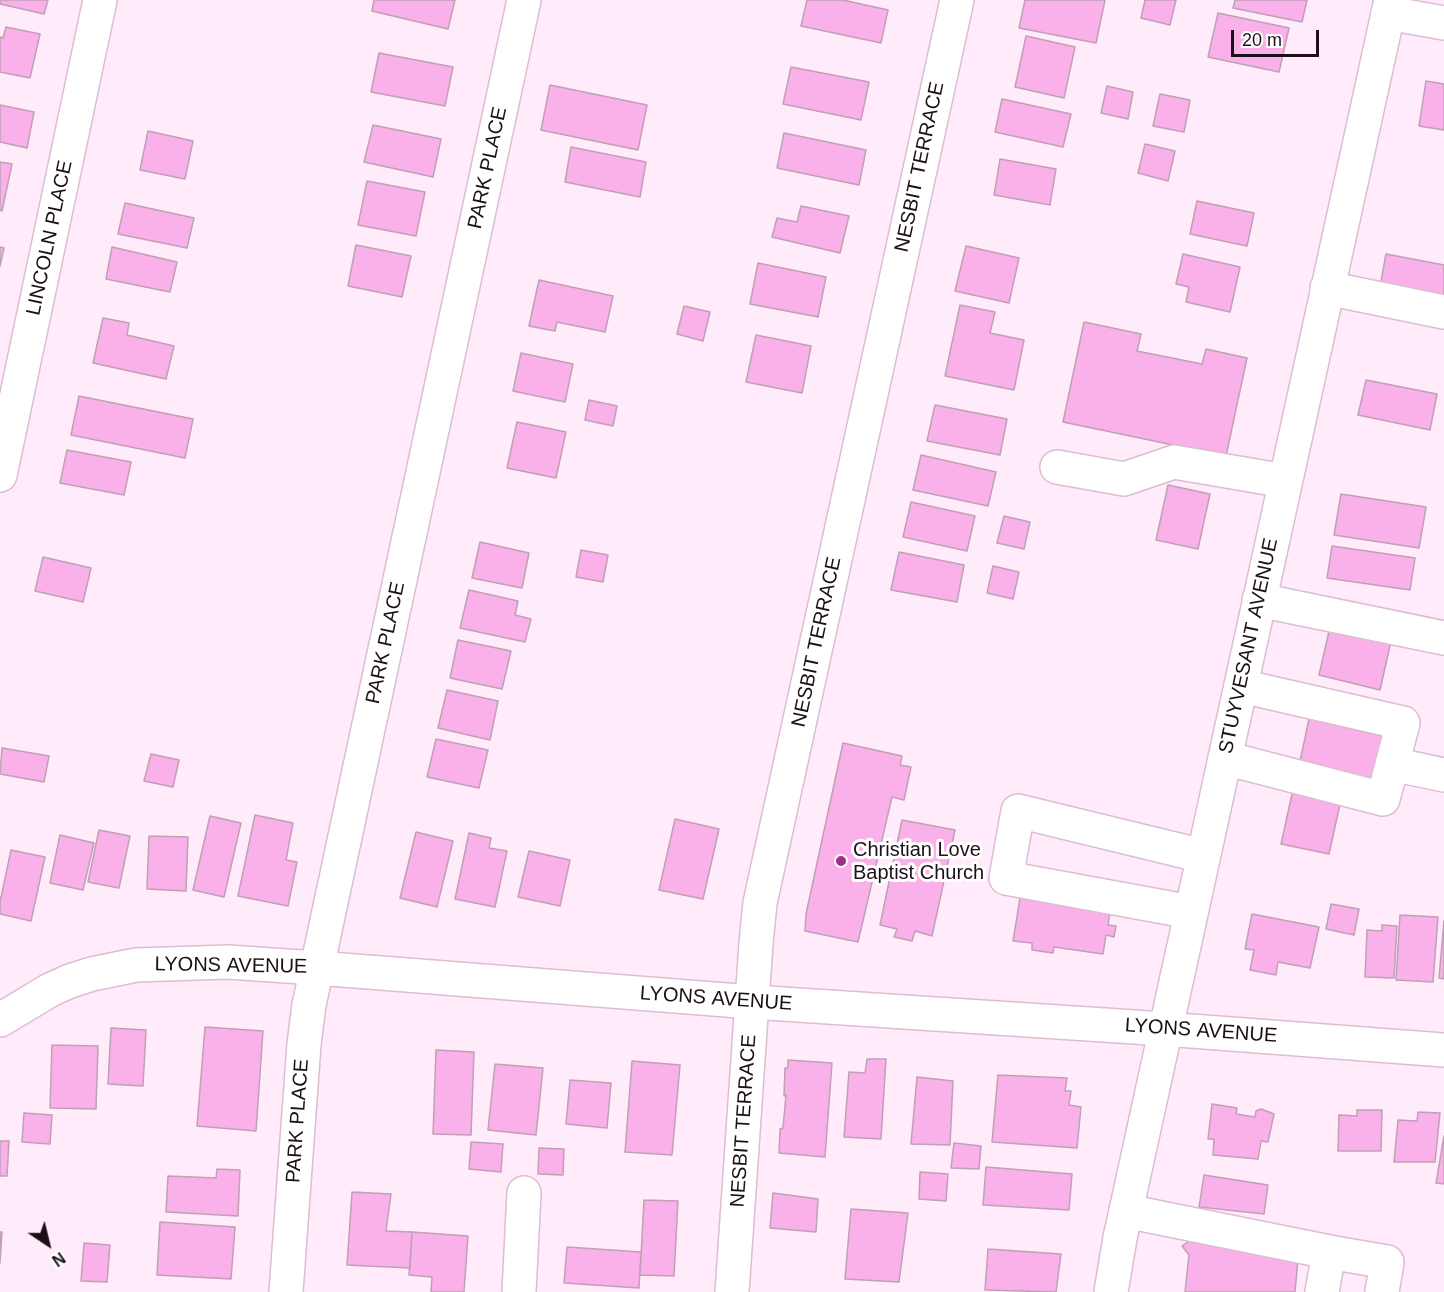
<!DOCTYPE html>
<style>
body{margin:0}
#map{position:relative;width:1444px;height:1292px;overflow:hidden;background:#ffebf9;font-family:Arial,sans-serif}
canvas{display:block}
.north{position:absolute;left:18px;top:1214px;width:60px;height:60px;-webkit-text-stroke:4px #fff;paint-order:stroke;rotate:145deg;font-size:16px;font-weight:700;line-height:24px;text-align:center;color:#1b1018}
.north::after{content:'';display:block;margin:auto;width:21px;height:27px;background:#1b1018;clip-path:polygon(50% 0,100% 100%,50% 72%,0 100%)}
.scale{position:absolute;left:1231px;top:30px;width:88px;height:27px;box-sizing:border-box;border:3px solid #1b1018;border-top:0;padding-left:8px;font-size:18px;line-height:21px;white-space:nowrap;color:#1b1018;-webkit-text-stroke:4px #fff;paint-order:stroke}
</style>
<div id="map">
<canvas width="1444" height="1292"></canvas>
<div class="north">N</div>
<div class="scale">20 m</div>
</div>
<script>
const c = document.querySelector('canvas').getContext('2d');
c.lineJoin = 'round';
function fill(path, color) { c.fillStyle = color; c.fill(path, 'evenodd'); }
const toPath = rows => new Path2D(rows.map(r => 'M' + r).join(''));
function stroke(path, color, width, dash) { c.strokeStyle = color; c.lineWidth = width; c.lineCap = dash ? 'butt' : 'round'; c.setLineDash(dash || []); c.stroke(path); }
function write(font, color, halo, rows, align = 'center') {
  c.font = font + ' Arial,sans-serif'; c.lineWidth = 6; c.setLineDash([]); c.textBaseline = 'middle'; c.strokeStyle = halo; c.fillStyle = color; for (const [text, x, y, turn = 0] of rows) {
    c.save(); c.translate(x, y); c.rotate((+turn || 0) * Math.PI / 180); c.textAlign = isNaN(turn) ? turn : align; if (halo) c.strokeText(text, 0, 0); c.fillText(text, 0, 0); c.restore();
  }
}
const building = toPath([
 [0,0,48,0,44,14,0,4,0,0],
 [374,0,455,0,448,29,372,11,374,0],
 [807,0,843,0,888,10,881,43,801,26,807,0],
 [1025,0,1105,0,1096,43,1019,28,1025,0],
 [1145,0,1176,0,1170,25,1141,18,1145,0],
 [1235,0,1307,0,1302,22,1233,8,1235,0],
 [1218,13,1289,28,1279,72,1208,57,1218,13],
 [6,27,40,34,30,78,0,72,0,37,3,38,6,27],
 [1026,36,1075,47,1064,98,1015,87,1026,36],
 [379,53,453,67,445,106,371,92,379,53],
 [791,67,869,82,861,120,783,104,791,67],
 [1426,81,1444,84,1444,130,1419,126,1426,81],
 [550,85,647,105,638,150,541,130,550,85],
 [1107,86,1133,92,1128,119,1101,113,1107,86],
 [1160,94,1190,100,1184,132,1153,126,1160,94],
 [1002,99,1071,114,1063,147,995,132,1002,99],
 [0,105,34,112,27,148,0,142,0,105],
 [373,125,441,139,433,177,364,162,373,125],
 [148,131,193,141,185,179,140,170,148,131],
 [784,133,866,150,859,185,777,168,784,133],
 [1145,144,1175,151,1168,181,1138,173,1145,144],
 [571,147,646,162,640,197,565,182,571,147],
 [1000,159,1056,169,1050,205,994,195,1000,159],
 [0,162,12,164,2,211,0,210,0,162],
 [367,181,425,192,416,236,358,225,367,181],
 [1197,201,1254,213,1247,246,1190,234,1197,201],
 [125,203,194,218,187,248,118,234,125,203],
 [801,206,849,216,840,253,772,237,777,218,797,222,801,206],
 [356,245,411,256,402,297,348,286,356,245],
 [966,246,1019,258,1009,303,955,291,966,246],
 [0,247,4,248,0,266,0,247],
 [112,247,177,262,170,292,106,279,112,247],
 [1183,254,1240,267,1230,312,1186,302,1189,287,1176,284,1183,254],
 [1386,254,1444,265,1444,299,1380,287,1386,254],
 [758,263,826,277,818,317,750,304,758,263],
 [539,280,613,296,605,332,557,322,555,331,529,326,539,280],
 [960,305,995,312,990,333,1024,340,1014,390,945,376,960,305],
 [684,306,710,312,703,341,677,334,684,306],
 [103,318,129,323,127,335,174,346,166,379,93,363,103,318],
 [1084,322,1141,334,1137,351,1202,364,1206,349,1247,358,1226,456,1063,422,1084,322],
 [756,335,811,346,802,393,746,382,756,335],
 [521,353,573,364,565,402,513,391,521,353],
 [1366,380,1437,394,1430,430,1358,415,1366,380],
 [79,396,193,419,185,458,71,435,79,396],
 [589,400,617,406,613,426,585,420,589,400],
 [935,405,1007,419,1000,455,927,441,935,405],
 [517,422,566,432,556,478,507,468,517,422],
 [67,450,131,462,124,495,60,483,67,450],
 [921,455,996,472,988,506,913,490,921,455],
 [1168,485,1210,494,1198,549,1156,540,1168,485],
 [1341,494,1426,507,1419,548,1334,535,1341,494],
 [911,502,975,516,967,551,903,537,911,502],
 [1004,516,1030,522,1024,549,997,543,1004,516],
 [480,542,529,553,522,588,472,578,480,542],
 [1332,546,1415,558,1410,590,1327,578,1332,546],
 [581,550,608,555,603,582,576,577,581,550],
 [899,552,964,565,957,602,891,590,899,552],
 [43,557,91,568,83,602,35,591,43,557],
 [993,566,1019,572,1013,599,987,593,993,566],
 [469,590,518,601,515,615,531,619,525,642,460,628,469,590],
 [1330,627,1391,641,1380,690,1319,675,1330,627],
 [458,640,511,651,502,689,450,678,458,640],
 [447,690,498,701,490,740,438,728,447,690],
 [1312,705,1346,712,1343,727,1392,738,1382,784,1299,766,1312,705],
 [436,739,488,750,479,788,427,777,436,739],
 [843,743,902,756,900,765,911,767,904,800,892,797,858,942,805,931,806,914,843,743],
 [2,748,49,756,44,782,0,774,2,748],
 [151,754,179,760,173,787,144,781,151,754],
 [1294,785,1342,795,1329,854,1281,844,1294,785],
 [255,815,293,823,286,860,297,862,288,906,238,896,255,815],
 [210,816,241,823,224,897,193,890,210,816],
 [675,819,719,829,703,899,659,890,675,819],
 [902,820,955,830,932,936,915,931,912,941,894,937,897,929,880,925,902,820],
 [99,830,130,836,119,888,88,882,99,830],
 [416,832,453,841,437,907,400,898,416,832],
 [469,833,491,838,489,848,507,851,495,907,455,899,469,833],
 [60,835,94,843,83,890,50,883,60,835],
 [149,836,188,837,186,891,147,889,149,836],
 [11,850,45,857,31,921,0,914,0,902,11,850],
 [529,851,570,860,560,906,518,897,529,851],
 [1020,898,1110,912,1108,925,1116,926,1114,937,1106,935,1103,954,1054,947,1053,953,1032,950,1032,943,1013,941,1020,898],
 [1331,904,1359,909,1354,935,1326,929,1331,904],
 [1252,914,1319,927,1310,968,1278,962,1276,975,1250,970,1254,950,1245,949,1252,914],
 [1400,915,1438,917,1433,982,1396,980,1400,915],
 [1444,921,1444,979,1439,978,1444,921],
 [1382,925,1397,926,1394,978,1365,977,1367,930,1382,931,1382,925],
 [205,1027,263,1031,256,1131,197,1126,205,1027],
 [111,1028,146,1030,143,1086,108,1084,111,1028],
 [52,1045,98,1046,96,1109,50,1108,52,1045],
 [436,1050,474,1052,471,1135,433,1134,436,1050],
 [867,1059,886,1059,881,1139,844,1137,849,1072,865,1073,867,1059],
 [788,1060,832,1063,825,1157,779,1153,780,1129,783,1128,786,1095,784,1096,785,1068,788,1068,788,1060],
 [632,1061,680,1065,672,1155,625,1152,632,1061],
 [495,1064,543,1068,536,1135,488,1130,495,1064],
 [998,1075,1067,1078,1065,1091,1071,1091,1069,1105,1081,1107,1077,1148,992,1142,998,1075],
 [917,1077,953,1081,950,1145,911,1144,917,1077],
 [570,1080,611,1083,607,1128,566,1124,570,1080],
 [1212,1104,1237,1108,1236,1114,1255,1117,1256,1111,1261,1109,1274,1114,1268,1142,1261,1141,1258,1159,1213,1155,1214,1139,1208,1139,1212,1104],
 [1357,1110,1382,1110,1381,1151,1338,1151,1339,1115,1357,1116,1357,1110],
 [1418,1112,1440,1113,1435,1162,1394,1162,1398,1120,1417,1121,1418,1112],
 [24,1113,52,1115,50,1144,22,1142,24,1113],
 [1444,1136,1444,1184,1436,1183,1444,1136],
 [0,1141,9,1141,7,1176,0,1176,0,1141],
 [471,1142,503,1144,501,1172,469,1169,471,1142],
 [954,1143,981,1146,979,1169,951,1168,954,1143],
 [539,1148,564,1149,563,1175,538,1174,539,1148],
 [986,1167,1072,1174,1069,1210,983,1205,986,1167],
 [217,1169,240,1170,238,1216,166,1212,168,1176,216,1178,217,1169],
 [920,1172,948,1174,946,1201,919,1199,920,1172],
 [1204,1175,1268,1185,1264,1214,1199,1207,1204,1175],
 [352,1192,391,1194,386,1231,412,1232,410,1268,347,1265,352,1192],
 [773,1193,818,1199,816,1232,770,1228,773,1193],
 [644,1200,678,1201,674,1276,640,1275,644,1200],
 [851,1209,908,1213,899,1282,845,1279,851,1209],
 [160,1222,235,1227,231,1279,157,1275,160,1222],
 [0,1232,2,1232,0,1263,0,1232],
 [412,1232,468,1236,464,1292,431,1292,432,1277,409,1275,412,1232],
 [1201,1233,1298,1259,1295,1292,1185,1292,1189,1255,1182,1246,1201,1233],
 [84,1243,110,1245,107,1282,81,1281,84,1243],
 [567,1247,641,1252,639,1288,564,1283,567,1247],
 [988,1249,1061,1254,1056,1292,985,1290,988,1249]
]);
fill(building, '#fab0e8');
stroke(building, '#bfa0b7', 1.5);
const minor = toPath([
 [1388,13,1444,23],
 [1327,288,1444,312],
 [1057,467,1124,479,1174,462,1285,481],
 [0,475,100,0],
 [1259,600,1444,638],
 [1225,758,1383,799,1403,723,1241,686],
 [1392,764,1444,775],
 [1191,912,1006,878,1018,811,1203,856],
 [1126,1211,1329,1252,1322,1292],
 [1329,1252,1387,1262,1382,1292],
 [286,1292,304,1044,309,1005,524,0],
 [519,1292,524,1193],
 [732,1292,756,943,760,903,957,0]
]);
const major = toPath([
 [0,1020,50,990,70,981,92,974,136,965,228,962,317,968,752,1002,1165,1029,1444,1050],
 [1111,1292,1120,1238,1391,0]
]);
stroke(minor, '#dcbdd3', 36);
stroke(major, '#dcbdd3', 36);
stroke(minor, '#fff', 33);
stroke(major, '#fff', 33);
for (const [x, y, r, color] of [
 [841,861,6,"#a02e8b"]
]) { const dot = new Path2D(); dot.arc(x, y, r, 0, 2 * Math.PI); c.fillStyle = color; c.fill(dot); stroke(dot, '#fff', 2); }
write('20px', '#1b1018', '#fff', [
 ["NESBIT TERRACE",920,167,-78],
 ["PARK PLACE",488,168,-78],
 ["LINCOLN PLACE",50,238,-78],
 ["NESBIT TERRACE",817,642,-78],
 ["PARK PLACE",386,643,-78],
 ["STUYVESANT AVENUE",1249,646,-78],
 ["LYONS AVENUE",231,966,1],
 ["LYONS AVENUE",716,999,4],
 ["LYONS AVENUE",1201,1031,4],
 ["PARK PLACE",298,1121,-86],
 ["NESBIT TERRACE",744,1121,-86]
]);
write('20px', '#1b1018', '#fff', [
 ["Christian Love",853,850],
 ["Baptist Church",853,873]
], 'left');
</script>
